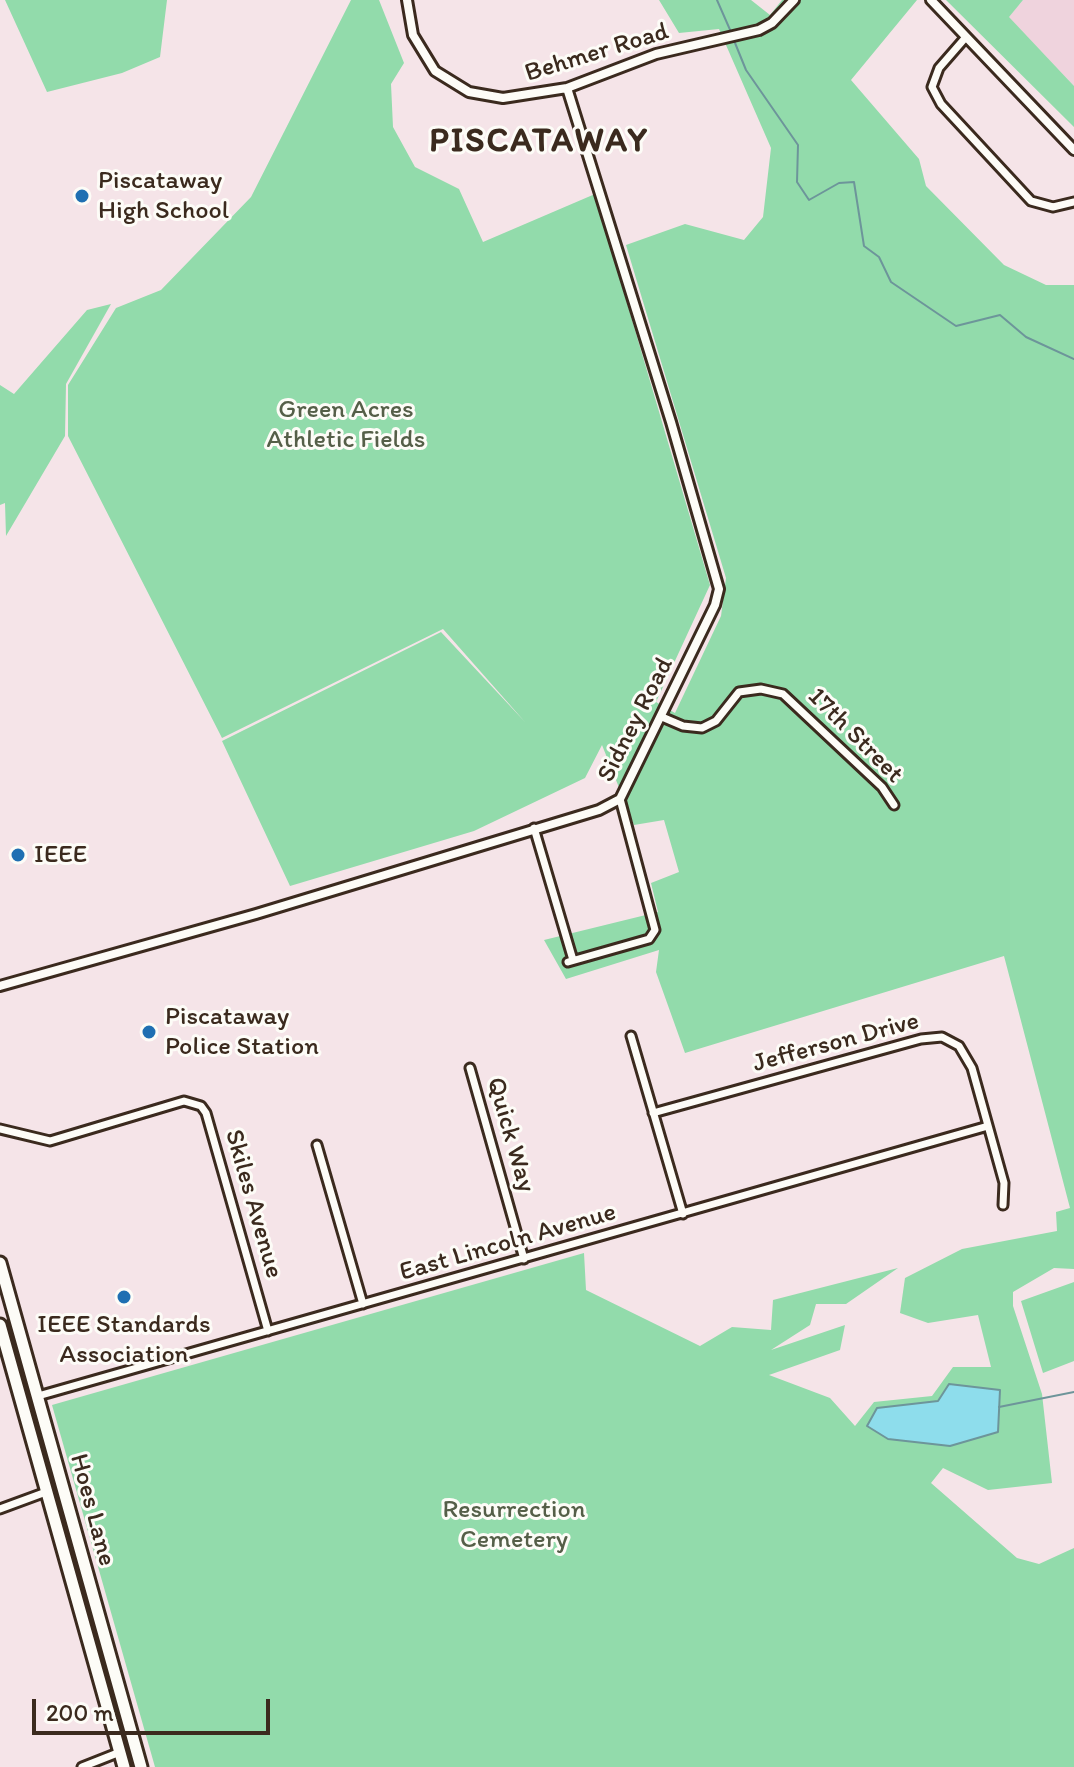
<!DOCTYPE html>
<style>
body{margin:0}
#map{position:relative;width:1074px;height:1767px;overflow:hidden;background:#f5e4e8;font-family:Itim,sans-serif}
canvas{display:block}
.scale{position:absolute;left:32px;top:1699px;width:238px;height:36px;box-sizing:border-box;border:4px solid #3b2a1e;border-top:0;padding-left:10px;font-size:24px;line-height:28px;white-space:nowrap;color:#3b2a1e;-webkit-text-stroke:6px #fdfcf7;paint-order:stroke}
</style>
<div id="map">
<canvas width="1074" height="1767"></canvas>
<div class="scale">200 m</div>
</div>
<script>
const c = document.querySelector('canvas').getContext('2d');
c.lineJoin = 'round';
function fill(path, color) { c.fillStyle = color; c.fill(path, 'evenodd'); }
const toPath = rows => new Path2D(rows.map(r => 'M' + r).join(''));
function stroke(path, color, width, dash) { c.strokeStyle = color; c.lineWidth = width; c.lineCap = dash ? 'butt' : 'round'; c.setLineDash(dash || []); c.stroke(path); }
function write(font, color, halo, rows, align = 'center') {
  c.font = font + ' Itim,sans-serif'; c.lineWidth = 6; c.setLineDash([]); c.textBaseline = 'middle'; c.strokeStyle = halo; c.fillStyle = color; for (const [text, x, y, turn = 0] of rows) {
    c.save(); c.translate(x, y); c.rotate((+turn || 0) * Math.PI / 180); c.textAlign = isNaN(turn) ? turn : align; if (halo) c.strokeText(text, 0, 0); c.fillText(text, 0, 0); c.restore();
  }
}
fill(toPath([
 [1023,0,1074,0,1074,86,1008,17]
]), '#efd3dd');
fill(toPath([
 [5,0,167,0,160,57,122,73,47,92],
 [351,0,379,0,404,63,391,84,393,127,415,167,459,189,483,242,595,194,710,585,656,702,675,713,721,616,726,578,626,245,685,224,744,240,763,217,771,148,719,29,679,33,659,0,751,0,770,15,782,0,917,0,851,80,919,159,926,186,1004,265,1046,285,1074,285,1074,1269,1054,1268,1013,1292,1013,1306,1042,1394,1052,1483,988,1490,943,1468,931,1483,1017,1558,1039,1564,1074,1548,1074,1767,155,1767,52,1405,584,1253,586,1290,700,1346,732,1327,771,1330,773,1300,898,1268,846,1304,816,1304,810,1325,771,1350,845,1325,840,1350,769,1375,830,1398,855,1426,874,1402,932,1396,953,1367,991,1367,978,1315,928,1323,900,1313,905,1278,962,1249,1057,1231,1056,1212,1070,1208,1004,956,685,1053,656,972,659,950,566,979,544,940,658,912,651,883,679,872,664,820,634,825,602,745,585,778,474,831,290,886,222,741,441,632,525,722,443,629,222,738,68,436,68,385,116,308,161,290,251,197],
 [946,0,1023,0,1009,17,1074,86,1074,127],
 [111,304,66,384,65,436,6,536,5,503,0,505,0,385,14,394,87,310],
 [1074,1282,1074,1361,1043,1373,1021,1301]
]), '#92dbab');
const water = toPath([
 [949,1384,1000,1390,998,1432,950,1446,888,1439,867,1426,877,1408,938,1401,949,1384]
]);
fill(water, '#8eddec');
stroke(water, '#6d959a', 2);
stroke(toPath([
 [717,0,731,32],
 [733,38,746,70,798,145,797,182,809,200,839,183,854,182,864,246,879,257,891,282,956,326,1000,315,1026,337,1074,359],
 [999,1407,1074,1392]
]), '#6d959a', 2);
const minor = toPath([
 [966,37,939,68,932,87,941,104,1031,201,1053,207,1074,202],
 [662,717,683,726,702,728,716,721,739,692,761,689,783,694,882,787,894,805],
 [534,828,573,960],
 [568,962,649,939,655,930,620,799],
 [631,1036,683,1214],
 [470,1068,524,1259],
 [653,1113,921,1039,942,1037,959,1046,972,1068,1004,1183,1003,1205],
 [0,1129,50,1141,184,1101,201,1106,206,1113,268,1331],
 [317,1145,363,1304],
 [38,1396,988,1126],
 [0,1509,46,1492],
 [82,1767,120,1752]
]);
const tertiary = toPath([
 [407,0,413,35,435,71,469,92,503,98,567,88,656,54,759,30,772,23,794,0],
 [931,0,1074,150],
 [0,986,256,914,599,810,620,799,715,605,719,589,671,422,567,88]
]);
const trunk = toPath([
 [0,1263,141,1767],
 [0,1325,124,1767]
]);
stroke(minor, '#3b2a1e', 13);
stroke(tertiary, '#3b2a1e', 14);
stroke(trunk, '#3b2a1e', 17);
stroke(minor, '#fdfcf7', 7);
stroke(tertiary, '#fdfcf7', 8);
stroke(trunk, '#fdfcf7', 11);
for (const [x, y, r, color] of [
 [82,196,8,"#1f6fb2"],
 [18,855,8,"#1f6fb2"],
 [149,1032,8,"#1f6fb2"],
 [124,1297,8,"#1f6fb2"]
]) { const dot = new Path2D(); dot.arc(x, y, r, 0, 2 * Math.PI); c.fillStyle = color; c.fill(dot); stroke(dot, '#fdfcf7', 3); }
write('26px', '#3b2a1e', '#fdfcf7', [
 ["Behmer Road",597,53,-17],
 ["Sidney Road",636,720,-63],
 ["17th Street",855,736,45],
 ["Jefferson Drive",836,1043,-15],
 ["Quick Way",510,1135,74],
 ["Skiles Avenue",253,1204,74],
 ["East Lincoln Avenue",508,1243,-16],
 ["Hoes Lane",92,1510,75]
]);
write('26px', '#3b2a1e', '#fdfcf7', [
 ["Piscataway",98,181],
 ["High School",98,211],
 ["IEEE",34,855],
 ["Piscataway",165,1017],
 ["Police Station",165,1047],
 ["IEEE Standards",124,1325,"center"],
 ["Association",124,1355,"center"]
], 'left');
write('26px', '#555f48', '#fdfcf7', [
 ["Green Acres",346,410],
 ["Athletic Fields",346,440],
 ["Resurrection",514,1510],
 ["Cemetery",514,1540]
]);
c.letterSpacing = '2px';
write('bold 34px', '#3b2a1e', '#fdfcf7', [
 ["PISCATAWAY",539,142]
]);
c.letterSpacing = '0px';
</script>
